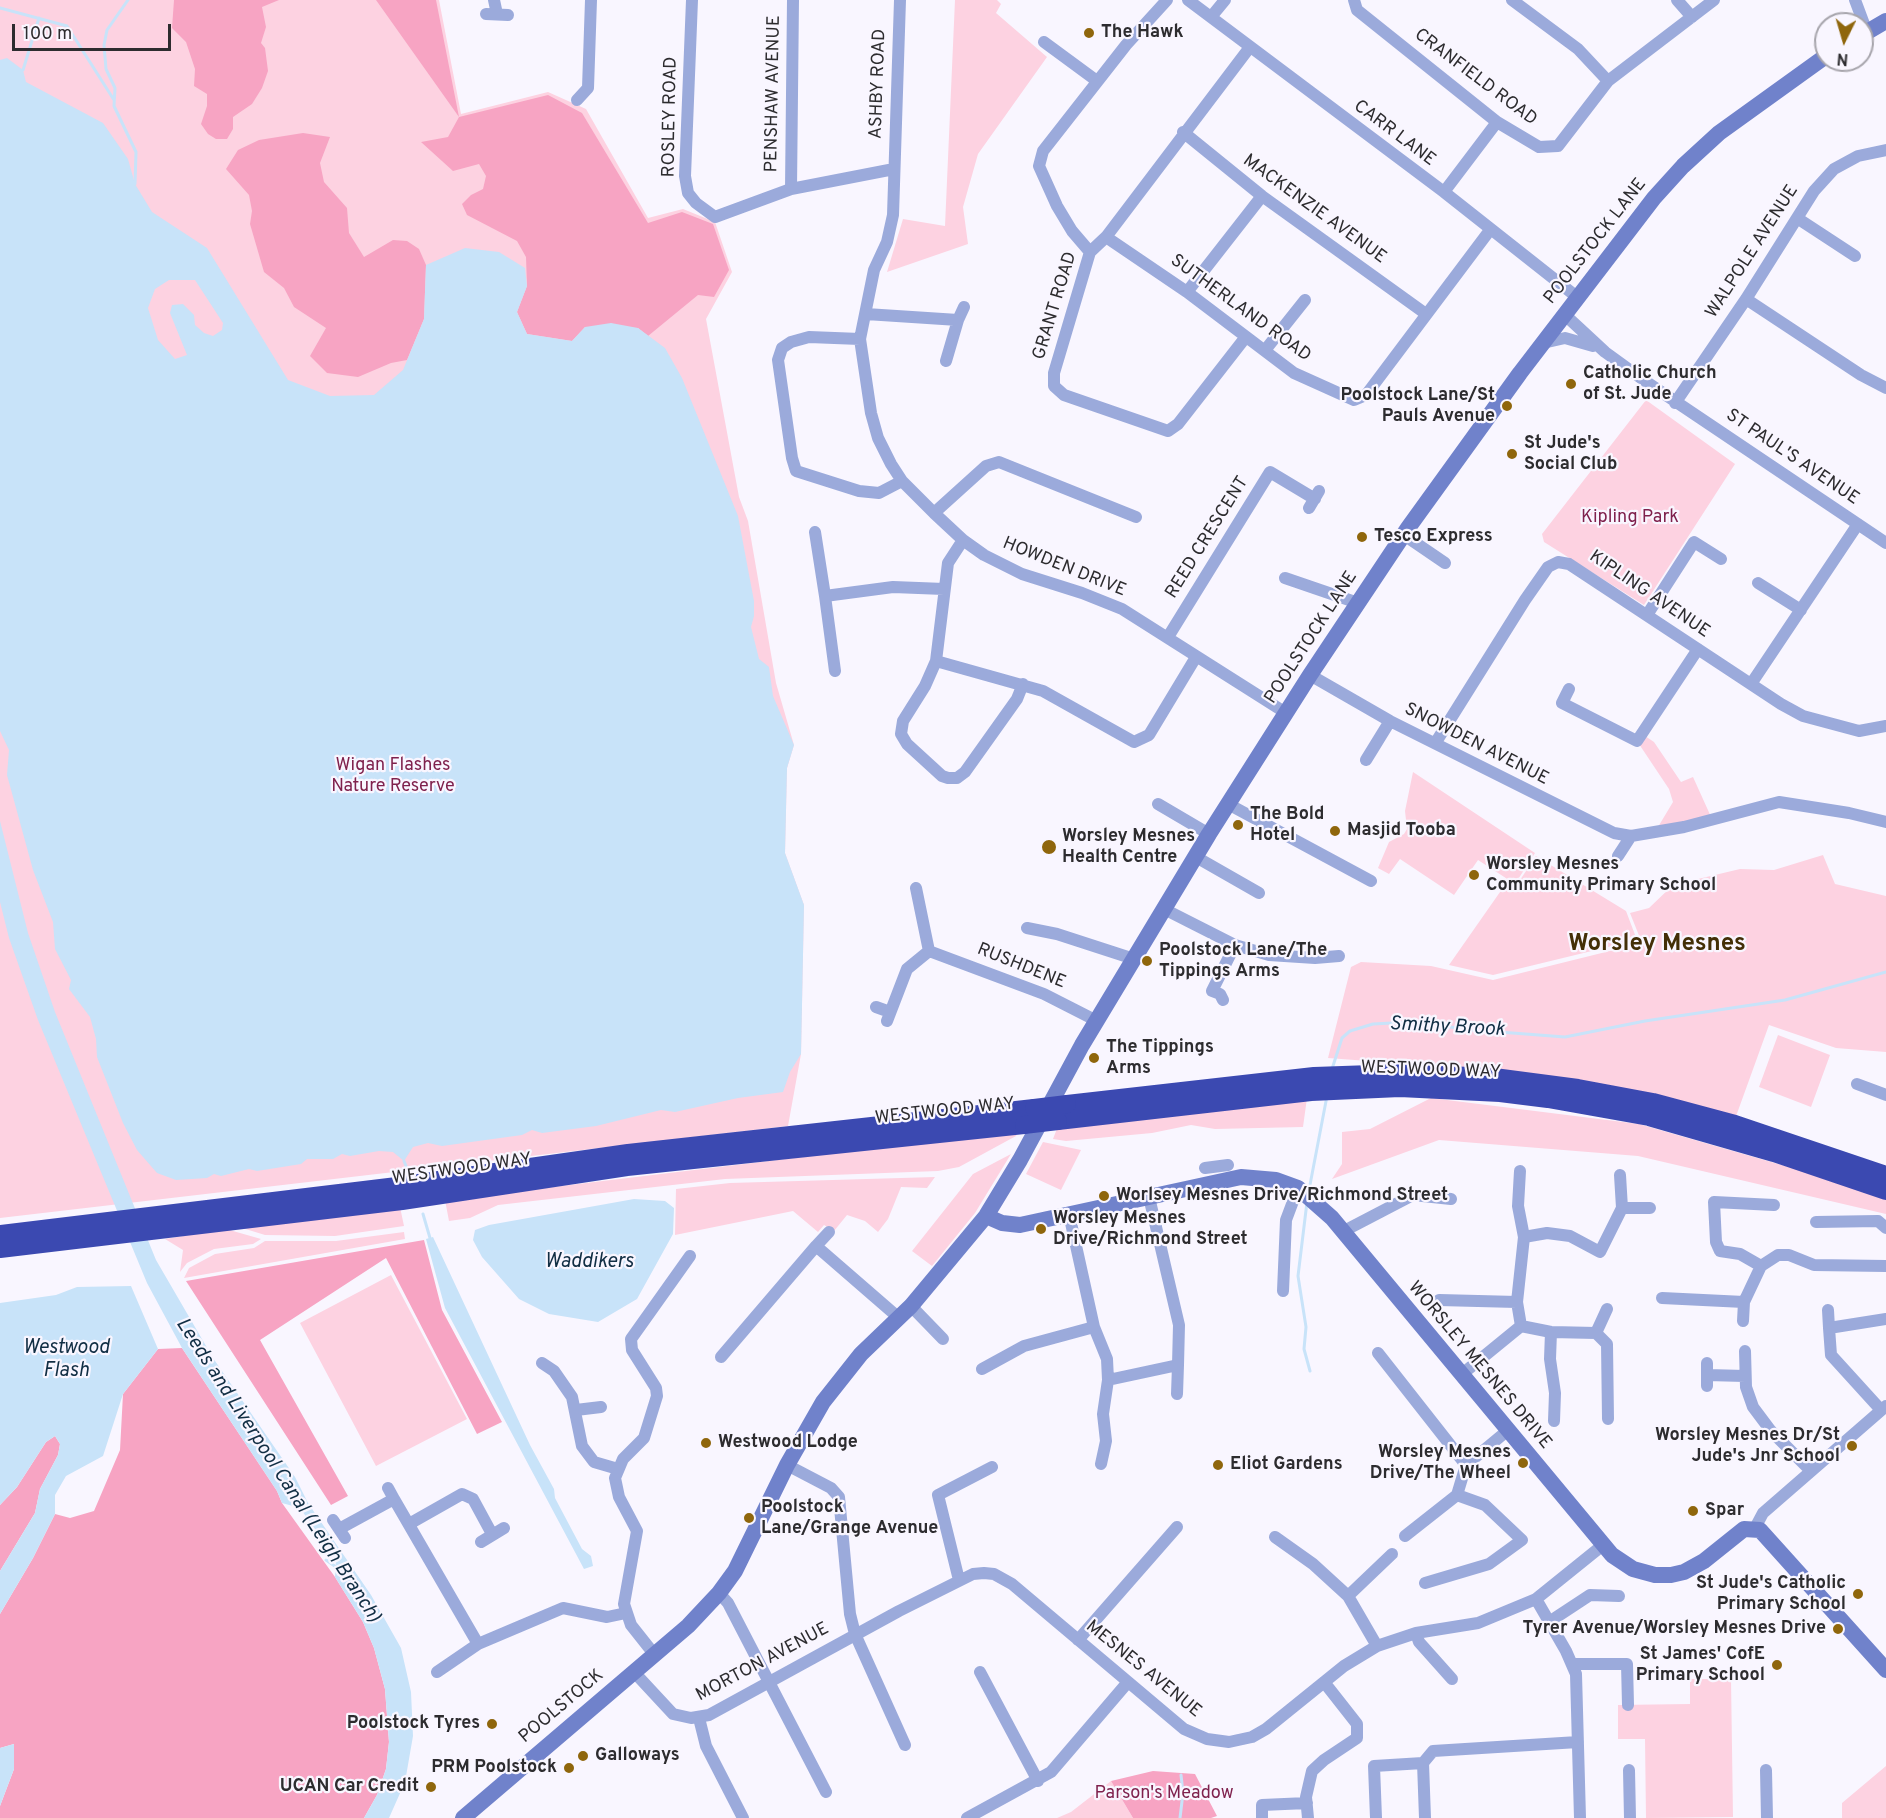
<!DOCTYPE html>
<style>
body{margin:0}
#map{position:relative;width:1886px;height:1818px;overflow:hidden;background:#f9f6ff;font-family:Overpass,sans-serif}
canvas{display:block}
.north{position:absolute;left:1814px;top:12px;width:60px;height:60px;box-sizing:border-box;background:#f9f6ff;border:2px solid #a7a5ac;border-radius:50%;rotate:185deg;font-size:16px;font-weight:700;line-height:24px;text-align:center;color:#2d2c2f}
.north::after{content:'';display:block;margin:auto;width:21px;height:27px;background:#8f660c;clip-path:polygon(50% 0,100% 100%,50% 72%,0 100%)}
.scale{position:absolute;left:12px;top:24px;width:159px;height:27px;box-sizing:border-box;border:3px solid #2d2c2f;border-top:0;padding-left:8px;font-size:18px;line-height:21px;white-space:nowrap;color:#2d2c2f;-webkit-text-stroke:4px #f9f6ff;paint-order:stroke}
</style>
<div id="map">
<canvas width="1886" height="1818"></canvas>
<div class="north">N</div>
<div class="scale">100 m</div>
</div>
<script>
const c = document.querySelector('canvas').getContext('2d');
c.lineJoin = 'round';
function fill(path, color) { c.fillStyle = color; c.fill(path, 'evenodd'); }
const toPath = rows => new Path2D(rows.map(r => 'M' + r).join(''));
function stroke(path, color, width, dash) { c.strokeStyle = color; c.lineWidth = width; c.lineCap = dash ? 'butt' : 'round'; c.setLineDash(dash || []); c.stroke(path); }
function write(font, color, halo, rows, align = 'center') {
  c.font = font + ' Overpass,sans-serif'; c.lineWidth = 4.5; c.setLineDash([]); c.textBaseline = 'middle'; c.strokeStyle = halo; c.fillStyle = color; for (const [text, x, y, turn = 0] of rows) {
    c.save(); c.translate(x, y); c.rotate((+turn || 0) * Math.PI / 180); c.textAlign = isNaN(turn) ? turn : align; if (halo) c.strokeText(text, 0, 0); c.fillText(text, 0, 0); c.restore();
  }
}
fill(toPath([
 [0,0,439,0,461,114,548,92,586,109,648,218,683,209,715,222,732,272,706,319,739,497,748,521,776,683,794,745,787,768,785,853,804,905,801,1054,788,1126,0,1218],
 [955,0,997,0,1001,4,996,13,1047,57,978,154,963,207,968,244,887,272,903,219,945,226],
 [1646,400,1735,464,1644,605,1544,542,1542,534],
 [1642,734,1654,742,1681,782,1693,777,1712,819,1655,832,1673,802,1669,789,1637,741],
 [1413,772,1535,853,1515,884,1478,860,1454,895,1400,859,1389,874,1378,868,1389,842,1404,834,1407,829,1405,811],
 [1823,855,1835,884,1886,896,1886,1052,1836,1048,1769,1025,1735,1119,1461,1068,1328,1058,1351,967,1361,962,1431,966,1493,980,1642,943,1630,913,1649,908,1673,885,1740,869,1774,870],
 [1536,856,1626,911,1637,940,1493,975,1449,965,1507,882,1514,889],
 [1778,1035,1830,1055,1811,1107,1759,1087],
 [1307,1098,1303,1127,1215,1129,1191,1125,1152,1133,1066,1141,1053,1139,1058,1126],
 [1431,1098,1639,1124,1886,1195,1886,1214,1638,1156,1439,1140,1332,1179,1342,1164,1342,1132,1370,1129],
 [1018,1131,1016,1136,959,1167,938,1171,725,1179,498,1205,470,1218,449,1221,445,1200],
 [1043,1142,1081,1150,1061,1190,1026,1174],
 [1011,1154,975,1213,932,1266,912,1251,973,1174],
 [935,1177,927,1188,901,1187,888,1219,878,1232,865,1221,847,1215,834,1231,824,1225,818,1232,793,1211,675,1235,676,1189,730,1183],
 [400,1207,404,1226,335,1236,265,1235,239,1227],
 [226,1229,261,1239,253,1244,214,1249,187,1263,180,1272,183,1250,165,1239],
 [404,1232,405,1239,184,1278,189,1268,215,1254,254,1248,265,1241,336,1241],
 [391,1275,467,1419,376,1466,300,1323],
 [1690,1679,1731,1679,1733,1817,1646,1818,1645,1739,1618,1739,1618,1705,1690,1704],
 [1886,1766,1886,1818,1842,1818,1842,1803],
 [1111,1781,1133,1818,1057,1818,1071,1812]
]), '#fdd2e1');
fill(toPath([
 [174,0,279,0,262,7,266,27,261,43,265,48,268,71,262,88,252,104,233,117,233,129,227,139,216,139,208,134,201,124,207,106,207,94,194,86,195,69,186,42,172,28],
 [376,0,436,0,459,117,548,95,582,113,648,223,682,212,713,224,729,270,714,297,698,295,648,336,638,328,585,327,572,341,527,334,517,312,527,286,526,257,517,241,467,215,462,204,471,195,483,189,486,176,479,164,453,171,421,142,448,137,459,117],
 [303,133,330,137,320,163,324,182,347,208,349,233,364,257,393,240,407,241,419,249,426,265,424,319,407,360,391,363,358,377,327,373,310,356,326,328,294,307,284,288,264,272,250,224,252,211,249,195,226,169,238,150,259,140],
 [424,1240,442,1310,502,1422,477,1434,386,1258,260,1340,348,1496,331,1505,186,1281],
 [182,1348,277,1491,282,1503,335,1577,363,1622,374,1648,385,1689,389,1742,386,1769,377,1795,364,1818,0,1818,0,1806,14,1769,14,1744,0,1748,0,1614,33,1558,55,1514,70,1518,94,1511,120,1450,123,1394,158,1349],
 [55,1436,60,1444,58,1455,40,1489,35,1513,0,1571,0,1505,17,1487,46,1442],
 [1153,1771,1195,1774,1217,1816,1211,1818,1133,1818,1111,1781]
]), '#f7a4c3');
fill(toPath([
 [7,58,23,70,26,82,103,123,128,159,135,184,152,212,207,248,288,380,330,396,374,395,403,370,424,319,426,265,465,248,499,252,525,268,527,286,517,312,527,334,572,341,585,327,611,323,638,328,665,348,682,378,738,516,754,601,754,616,751,627,759,659,769,667,773,696,794,745,787,768,785,853,804,905,801,1054,790,1072,783,1092,738,1098,675,1112,661,1110,596,1126,542,1133,532,1130,522,1135,442,1146,428,1143,413,1147,404,1161,393,1152,379,1151,350,1156,342,1154,333,1159,307,1159,301,1164,257,1171,249,1169,221,1176,214,1174,207,1178,176,1180,157,1173,137,1150,123,1123,97,1057,96,1039,90,1017,69,989,71,980,55,949,53,922,33,870,7,775,9,750,0,731,0,60],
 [169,280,195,280,223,323,222,330,213,336,204,333,195,325,194,315,183,304,172,305,170,313,187,355,175,359,158,340,148,308,155,289],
 [0,821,28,933,55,1012,156,1260,213,1358,295,1477,308,1503,371,1595,401,1648,411,1692,413,1736,405,1782,389,1818,364,1818,377,1795,386,1769,389,1742,385,1689,374,1648,363,1622,335,1577,336,1559,300,1508,282,1503,277,1491,182,1348,147,1283,38,1020,9,938,0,902],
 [634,1199,665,1201,674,1208,673,1234,637,1299,598,1322,549,1314,519,1299,482,1257,473,1240,475,1230,489,1225],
 [433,1237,530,1445,554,1489,555,1498,582,1549,591,1556,593,1566,584,1569,445,1308,426,1239],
 [131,1286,158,1349,123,1394,103,1456,66,1476,55,1495,55,1514,33,1558,0,1614,0,1571,35,1513,40,1489,58,1455,60,1444,55,1436,46,1442,17,1487,0,1505,0,1303,56,1295,77,1287],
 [14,1744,14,1769,0,1806,0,1748]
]), '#c8e3f9');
stroke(toPath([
 [128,0,107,30,104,45,106,69,115,88,114,106,136,152,135,184],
 [0,8,67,26,114,100],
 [23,70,39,18],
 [1332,1069,1342,1038,1350,1031,1373,1024,1411,1022,1473,1030,1565,1037,1645,1021,1785,1000,1886,972],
 [404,1161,406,1166],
 [1309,1190,1327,1096],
 [1307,1202,1298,1276,1306,1327,1304,1349,1310,1371],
 [423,1214,430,1238],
 [326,1560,339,1569],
 [1180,1818,1183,1793,1181,1775]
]), '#c8e3f9', 3);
stroke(toPath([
 [494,0,497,14],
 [692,0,685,176,688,193,696,203,715,217,791,189,894,169],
 [900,0,893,215,887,242,874,270,860,339,871,413,878,438,891,464,902,481,934,513,963,540,984,555,1022,574,1082,593,1122,609,1286,713],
 [1188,0,1444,192,1577,297],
 [1354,0,1357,10,1497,122,1539,147,1558,146,1608,81,1714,0],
 [1512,0,1578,49,1608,81],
 [1677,0,1692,17],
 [1855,0,1867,32],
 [486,14,508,15],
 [1211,17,1225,0],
 [1044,42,1097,81],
 [577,100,588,88,591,0],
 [1183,132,1262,196,1426,314],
 [791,189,793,0],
 [1444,192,1497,122],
 [1797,218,1855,256],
 [1106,237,1187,292,1294,373,1354,400,1366,395,1490,230],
 [1090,252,1072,231,1057,206,1039,166,1043,151,1126,45,1167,0],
 [1187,292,1262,196],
 [1746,299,1861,375,1886,388],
 [866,314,958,320,946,361],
 [1564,314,1605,352,1645,381,1886,543],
 [958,320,964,307],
 [1245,338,1178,424,1168,431,1064,395,1054,386,1054,373,1090,252,1106,237,1250,47],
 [860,339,809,337,791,342,782,348,778,360,792,458,796,471,859,491,879,493,902,481],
 [1543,343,1565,338,1593,346],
 [1266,349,1305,300],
 [1675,403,1746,299,1814,191,1834,169,1858,156,1886,150],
 [1309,508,1319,491],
 [934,513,986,466,999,462,1136,517],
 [815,532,825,596],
 [1404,535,1445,563],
 [963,540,948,563,936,661,1043,691,1134,742,1149,735,1196,657],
 [1285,578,1358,603],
 [1758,583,1801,610],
 [1647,615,1694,542,1721,559],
 [1168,637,1270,472,1315,499],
 [936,661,925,686,903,721,901,734,907,744,942,776,948,778,957,778,965,772,1017,699,1023,684],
 [835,671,825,596,893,587,944,589],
 [1310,675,1390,721,1614,833,1631,836,1684,827,1779,802,1849,813,1886,822],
 [1751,684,1858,524],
 [1569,689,1562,703,1637,741,1698,649],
 [1436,742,1525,600,1548,567,1558,562,1569,564,1781,704,1803,716,1859,731,1886,726],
 [1366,760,1390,721],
 [1158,804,1209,834],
 [1228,804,1371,881],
 [1618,856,1631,836],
 [1196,857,1259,893],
 [916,888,929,951],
 [1166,910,1235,945,1269,955,1315,958,1339,956],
 [1027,928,1057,934,1134,959],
 [1223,1000,1220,994,1212,991,1235,945],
 [876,1007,890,1012],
 [887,1021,907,969,929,951,1044,994,1097,1021],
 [1857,1084,1886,1095],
 [1205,1168,1228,1165],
 [1520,1171,1518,1206,1524,1237],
 [1620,1175,1622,1208],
 [1069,1214,1094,1327,1107,1359,1108,1380,1103,1414,1106,1441,1101,1464],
 [1816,1222,1878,1221,1886,1228],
 [1342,1232,1413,1195,1451,1199],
 [816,1246,829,1232],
 [1761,1266,1740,1254,1720,1251,1716,1242,1714,1202,1774,1205],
 [1283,1291,1286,1220,1298,1188],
 [1662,1298,1744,1302],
 [1439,1300,1517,1302],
 [911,1306,943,1339],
 [1828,1310,1829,1328],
 [1743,1321,1744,1302,1761,1266,1778,1255,1789,1255,1814,1265,1886,1266],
 [1521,1326,1517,1302,1524,1237,1547,1233,1570,1236,1600,1252,1622,1208,1650,1208],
 [1551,1332,1550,1359,1555,1393,1554,1421],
 [1596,1333,1607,1309],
 [1745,1351,1746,1387,1753,1407,1771,1431,1811,1471],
 [1378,1353,1466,1465],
 [721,1357,816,1246,899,1318],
 [542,1363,554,1371,572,1397,582,1446,594,1462,618,1469],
 [982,1369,1024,1346,1094,1327],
 [1461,1375,1521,1326,1551,1332,1596,1333,1607,1344,1608,1419],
 [1707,1375,1745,1376],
 [1108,1380,1178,1365,1179,1325,1149,1197],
 [1707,1386,1707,1363],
 [1177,1394,1178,1365],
 [576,1410,601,1407],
 [1881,1410,1831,1355,1829,1328,1886,1319],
 [787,1465,831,1488,839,1497,850,1614,855,1634,905,1745],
 [388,1488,394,1499],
 [333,1520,345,1538],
 [409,1524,462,1494,473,1499,492,1534],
 [1755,1528,1763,1513,1886,1406],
 [339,1529,394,1499,478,1644,563,1608,607,1617,626,1613],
 [1405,1536,1457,1495,1466,1465,1507,1431],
 [1275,1537,1313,1564,1348,1596,1377,1646],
 [481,1542,504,1528],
 [959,1580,938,1495,992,1467],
 [1425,1583,1489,1564,1522,1540,1485,1505,1457,1495],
 [719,1593,728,1603,826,1792],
 [1348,1596,1392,1554],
 [1536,1599,1566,1651,1576,1674,1580,1818],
 [1549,1622,1590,1595,1619,1596],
 [1416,1633,1419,1642,1452,1679],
 [1078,1640,1177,1527],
 [654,1654,631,1625,624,1604,637,1531,619,1497,615,1478,623,1459,644,1438,657,1396,656,1388,632,1350,631,1339,690,1256],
 [1573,1664,1627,1664,1628,1705],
 [437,1672,478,1644],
 [634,1672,673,1714,691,1718,709,1715,899,1611,973,1574,984,1573,994,1574,1012,1584,1184,1729,1207,1739,1229,1742,1252,1737,1266,1729,1344,1666,1377,1646,1416,1633,1478,1623,1536,1599,1603,1545],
 [980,1672,1038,1781],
 [699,1718,706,1746,743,1818],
 [1629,1770,1630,1818],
 [1766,1770,1767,1818],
 [967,1818,1051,1772,1128,1682],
 [1262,1818,1262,1805,1307,1803],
 [1308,1818,1306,1797,1312,1771,1324,1760,1357,1738,1357,1724,1324,1682],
 [1376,1818,1374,1766,1423,1763],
 [1425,1818,1423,1763,1433,1751,1578,1742]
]), '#9baadb', 12);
stroke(toPath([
 [1862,35,1886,21],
 [986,1216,1002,1223,1020,1225,1241,1177,1276,1180,1298,1188,1332,1218,1612,1555,1633,1569,1655,1575,1671,1575,1684,1572,1704,1561,1744,1529,1760,1530,1886,1670],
 [463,1818,688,1626,719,1593,735,1571,787,1465,823,1402,861,1354,911,1306,986,1216,1020,1160,1082,1045,1209,834,1310,675,1408,528,1520,373,1654,198,1683,166,1719,133,1826,56]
]), '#7082cb', 16);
stroke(toPath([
 [1067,1104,1314,1076,1400,1073,1494,1077,1578,1088,1653,1102,1735,1124,1886,1175],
 [1058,1121,1311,1092,1400,1088,1500,1093,1548,1099,1649,1117,1774,1153,1886,1191],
 [0,1234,397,1186,628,1153,1034,1108],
 [0,1249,402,1201,627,1167,1024,1125]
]), '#3b49b1', 18);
stroke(toPath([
 [1034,1108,1067,1104],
 [1024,1125,1058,1121]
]), '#3b49b1', 18);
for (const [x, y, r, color] of [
 [1089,33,6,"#8f660c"],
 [1571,384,6,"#8f660c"],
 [1507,406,6,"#8f660c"],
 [1512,454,6,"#8f660c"],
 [1362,537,6,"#8f660c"],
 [1238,825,6,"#8f660c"],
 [1335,831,6,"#8f660c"],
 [1049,847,8,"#8f660c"],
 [1474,875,6,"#8f660c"],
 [1147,961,6,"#8f660c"],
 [1094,1058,6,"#8f660c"],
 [1104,1196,6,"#8f660c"],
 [1041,1229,6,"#8f660c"],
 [706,1443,6,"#8f660c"],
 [1852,1446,6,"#8f660c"],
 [1523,1463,6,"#8f660c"],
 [1218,1465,6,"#8f660c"],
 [1693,1511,6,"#8f660c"],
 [749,1518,6,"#8f660c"],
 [1858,1594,6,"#8f660c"],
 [1838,1629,6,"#8f660c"],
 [1777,1665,6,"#8f660c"],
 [492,1724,6,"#8f660c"],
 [583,1756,6,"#8f660c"],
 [569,1768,6,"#8f660c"],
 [431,1787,6,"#8f660c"]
]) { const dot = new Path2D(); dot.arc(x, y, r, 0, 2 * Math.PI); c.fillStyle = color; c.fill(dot); stroke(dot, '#f9f6ff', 2); }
write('bold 18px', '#2d2c2f', '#f9f6ff', [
 ["The Hawk",1101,33],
 ["Catholic Church",1583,374],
 ["of St. Jude",1583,395],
 ["Poolstock Lane/St",1495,396,"right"],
 ["Pauls Avenue",1495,417,"right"],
 ["St Jude's",1524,444],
 ["Social Club",1524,465],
 ["Tesco Express",1374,537],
 ["The Bold",1250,815],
 ["Hotel",1250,836],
 ["Masjid Tooba",1347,831],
 ["Worsley Mesnes",1062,837],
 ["Health Centre",1062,858],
 ["Worsley Mesnes",1486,865],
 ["Community Primary School",1486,886],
 ["Poolstock Lane/The",1159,951],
 ["Tippings Arms",1159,972],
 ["The Tippings",1106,1048],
 ["Arms",1106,1069],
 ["Worlsey Mesnes Drive/Richmond Street",1116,1196],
 ["Worsley Mesnes",1053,1219],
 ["Drive/Richmond Street",1053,1240],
 ["Worsley Mesnes Dr/St",1840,1436,"right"],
 ["Jude's Jnr School",1840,1457,"right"],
 ["Westwood Lodge",718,1443],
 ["Worsley Mesnes",1511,1453,"right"],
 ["Drive/The Wheel",1511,1474,"right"],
 ["Eliot Gardens",1230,1465],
 ["Poolstock",761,1508],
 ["Lane/Grange Avenue",761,1529],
 ["Spar",1705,1511],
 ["St Jude's Catholic",1846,1584,"right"],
 ["Primary School",1846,1605,"right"],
 ["Tyrer Avenue/Worsley Mesnes Drive",1826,1629,"right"],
 ["St James' CofE",1765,1655,"right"],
 ["Primary School",1765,1676,"right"],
 ["Poolstock Tyres",480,1724,"right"],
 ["Galloways",595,1756],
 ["PRM Poolstock",557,1768,"right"],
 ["UCAN Car Credit",419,1787,"right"]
], 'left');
write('18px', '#2d2c2f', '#f9f6ff', [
 ["CRANFIELD ROAD",1475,78,37],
 ["ASHBY ROAD",879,84,-88],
 ["PENSHAW AVENUE",774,94,-89],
 ["ROSLEY ROAD",671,117,-89],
 ["CARR LANE",1394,134,37],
 ["MACKENZIE AVENUE",1314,210,36],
 ["POOLSTOCK LANE",1596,242,-52],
 ["WALPOLE AVENUE",1753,252,-57],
 ["GRANT ROAD",1056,306,-73],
 ["SUTHERLAND ROAD",1240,309,36],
 ["ST PAUL'S AVENUE",1792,458,34],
 ["REED CRESCENT",1208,538,-58],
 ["HOWDEN DRIVE",1064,568,22],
 ["KIPLING AVENUE",1649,595,34],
 ["POOLSTOCK LANE",1312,638,-57],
 ["SNOWDEN AVENUE",1476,745,27],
 ["RUSHDENE",1021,967,22],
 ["WESTWOOD WAY",1431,1071,2],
 ["WESTWOOD WAY",945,1112,-6],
 ["WESTWOOD WAY",462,1170,-8],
 ["WORSLEY MESNES DRIVE",1479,1366,50],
 ["MORTON AVENUE",763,1663,-28],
 ["MESNES AVENUE",1143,1670,39],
 ["POOLSTOCK",562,1707,-40]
]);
write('18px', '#7f214d', '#f9f6ff', [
 ["Kipling Park",1630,518],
 ["Wigan Flashes",393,766],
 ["Nature Reserve",393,787],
 ["Parson's Meadow",1164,1794]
]);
write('italic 20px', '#112e44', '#f9f6ff', [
 ["Smithy Brook",1447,1028,3],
 ["Waddikers",589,1263],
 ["Westwood",66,1349],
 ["Flash",66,1372],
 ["Leeds and Liverpool Canal (Leigh Branch)",277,1471,57]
]);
write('bold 24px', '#432f07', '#f9f6ff', [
 ["Worsley Mesnes",1657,945]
]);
</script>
